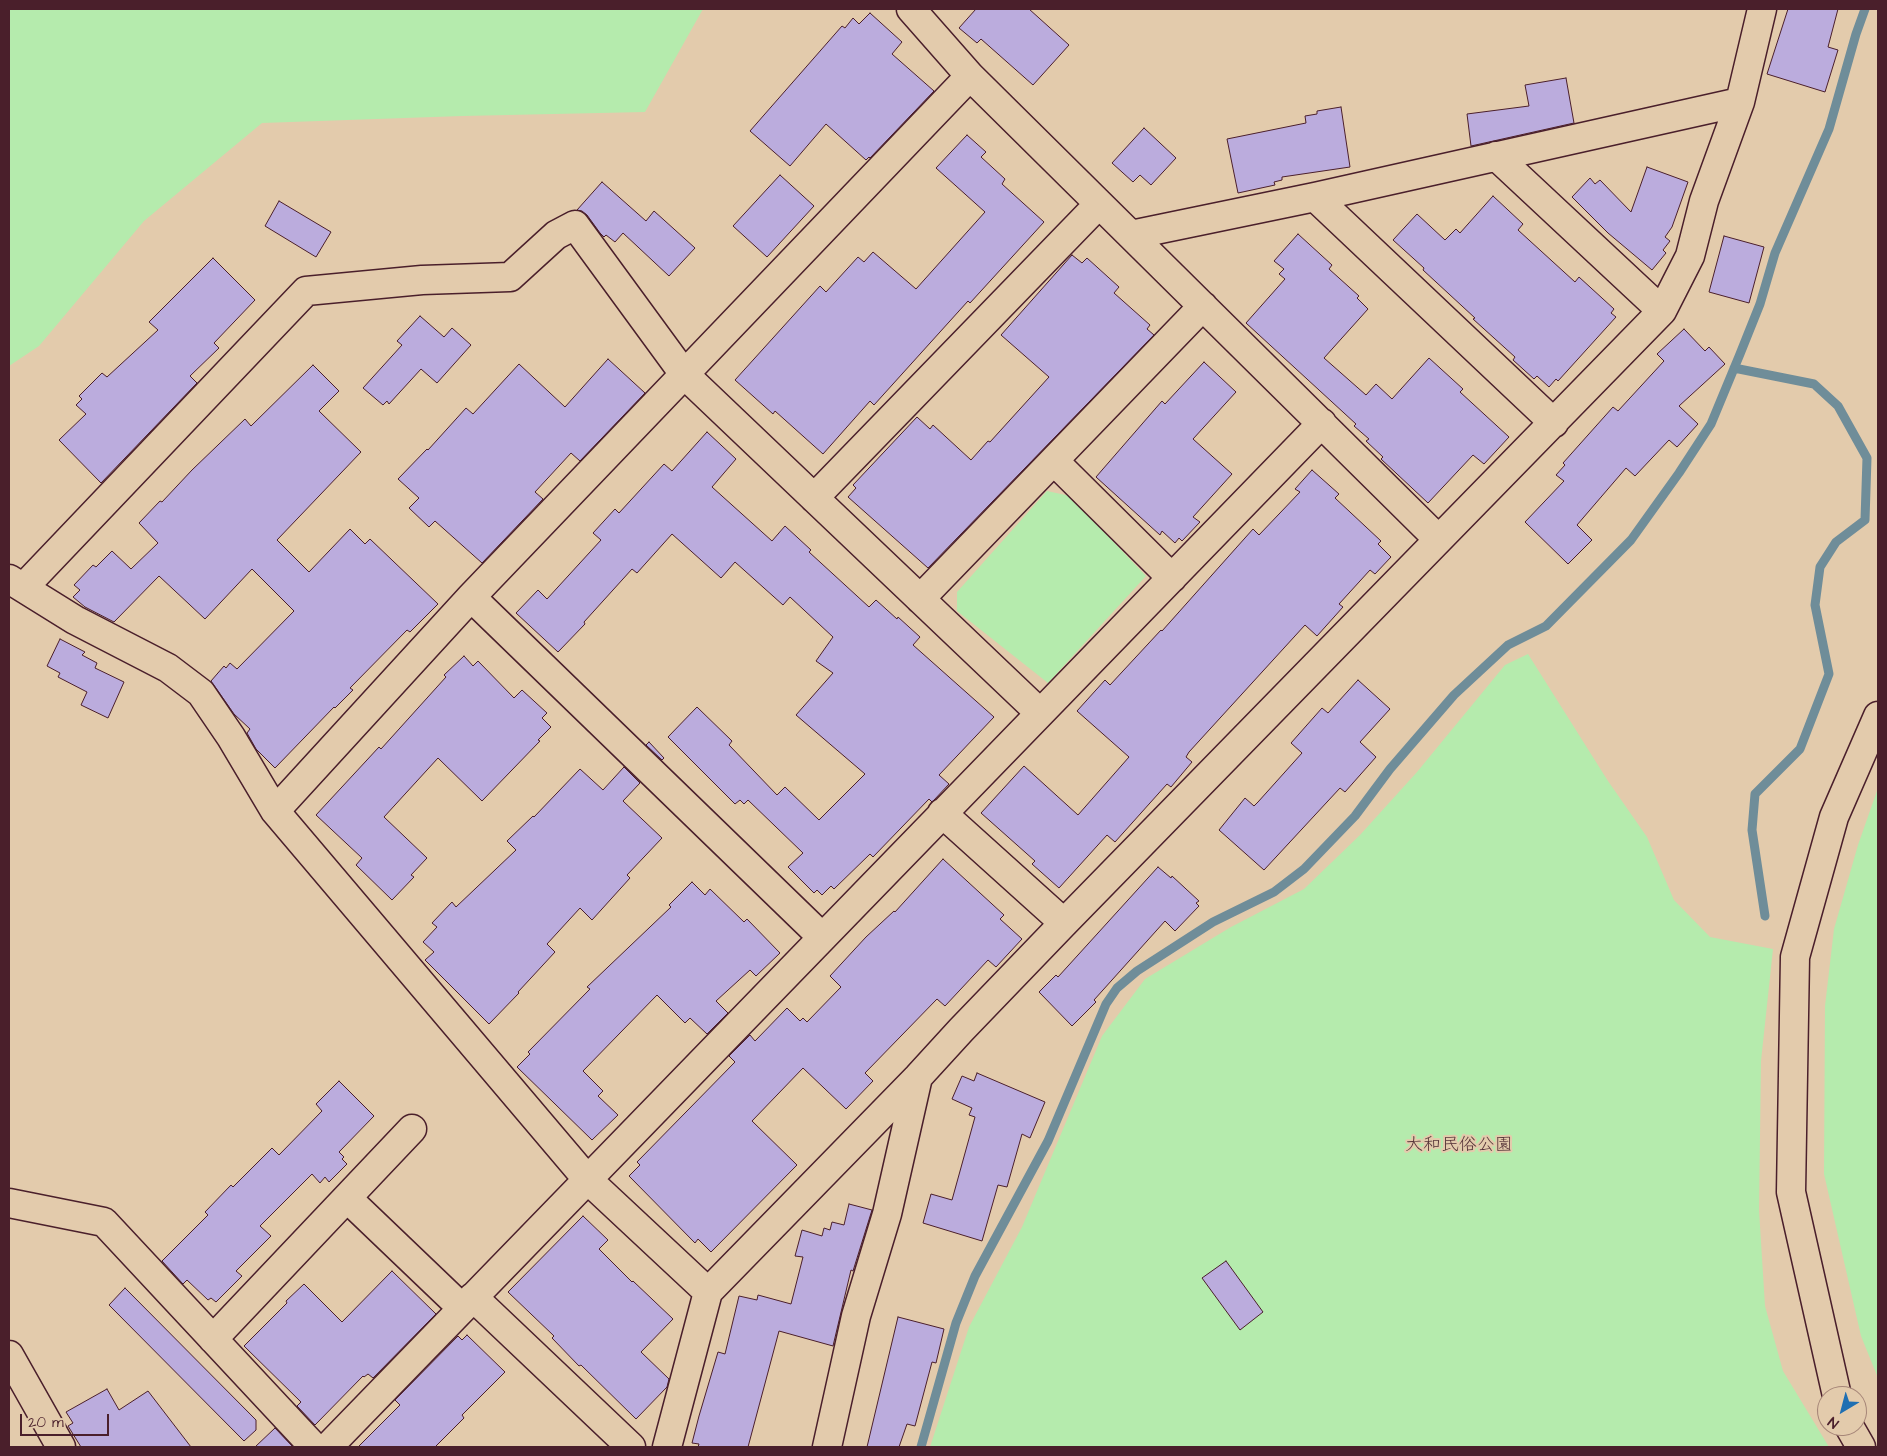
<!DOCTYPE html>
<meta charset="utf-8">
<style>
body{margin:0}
#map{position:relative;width:1887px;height:1456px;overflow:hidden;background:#e3cbac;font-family:"Architects Daughter",sans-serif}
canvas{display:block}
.frame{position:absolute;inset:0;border:10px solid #4a1f2b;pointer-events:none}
.north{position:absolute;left:1817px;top:1386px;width:50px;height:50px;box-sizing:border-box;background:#e3cbac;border:1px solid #a68678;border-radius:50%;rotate:217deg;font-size:14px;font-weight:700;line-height:20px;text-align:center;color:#4a1f2b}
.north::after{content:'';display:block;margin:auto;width:18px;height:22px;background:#1f6fb2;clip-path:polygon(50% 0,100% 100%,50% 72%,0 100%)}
.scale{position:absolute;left:20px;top:1414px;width:89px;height:22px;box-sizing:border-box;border:2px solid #4a1f2b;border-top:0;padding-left:6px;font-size:15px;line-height:18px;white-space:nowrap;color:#4a1f2b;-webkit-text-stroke:4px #e3cbac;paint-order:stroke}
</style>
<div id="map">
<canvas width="1887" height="1456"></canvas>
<div class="frame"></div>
<div class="north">N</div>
<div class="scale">20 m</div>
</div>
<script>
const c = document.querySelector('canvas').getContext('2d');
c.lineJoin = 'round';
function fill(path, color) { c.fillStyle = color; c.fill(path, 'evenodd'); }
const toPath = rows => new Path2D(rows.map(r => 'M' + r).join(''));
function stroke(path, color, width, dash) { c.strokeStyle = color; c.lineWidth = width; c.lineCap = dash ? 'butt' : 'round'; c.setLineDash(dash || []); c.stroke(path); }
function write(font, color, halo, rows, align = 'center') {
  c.font = font + ' "Architects Daughter","Klee One",sans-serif'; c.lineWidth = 4; c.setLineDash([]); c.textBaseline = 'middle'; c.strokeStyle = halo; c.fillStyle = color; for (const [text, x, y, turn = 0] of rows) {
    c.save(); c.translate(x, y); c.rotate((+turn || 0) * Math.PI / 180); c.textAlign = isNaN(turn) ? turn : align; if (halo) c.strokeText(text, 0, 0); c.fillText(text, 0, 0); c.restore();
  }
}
fill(toPath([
 [9,9,703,9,645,112,462,116,262,123,144,221,39,346,9,366],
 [1047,491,1070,496,1146,576,1048,683,957,611,957,592],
 [1528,654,1608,781,1647,837,1674,900,1710,937,1773,949,1761,1061,1759,1210,1765,1306,1783,1371,1829,1447,930,1447,969,1327,1022,1227,1102,1036,1145,979,1231,927,1304,889,1360,835,1417,772,1505,665],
 [1878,788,1878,1378,1861,1336,1824,1174,1825,1006,1834,929,1858,845]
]), '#b5ebad');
stroke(toPath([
 [1734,368,1814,384,1838,406,1867,458,1865,520,1836,542,1820,567,1815,605,1829,674,1800,749,1755,794,1752,830,1765,916],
 [921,1447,956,1323,975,1276,1048,1141,1106,1004,1117,988,1137,971,1213,922,1274,892,1304,869,1355,816,1390,769,1454,695,1508,645,1546,626,1631,540,1679,473,1711,424,1740,354,1760,304,1775,253,1829,129,1856,34,1865,9]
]), '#6f8d99', 9);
const building = toPath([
 [976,9,1029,9,1069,45,1033,85,981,39,977,43,959,28,976,9],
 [1788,9,1838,9,1828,47,1838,50,1825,92,1767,74,1788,9],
 [870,13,902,42,892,54,934,91,870,158,869,157,866,160,826,124,790,166,750,131,842,26,845,28,853,18,859,24,870,13],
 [1566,78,1574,123,1471,146,1467,114,1529,106,1525,85,1566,78],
 [1341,107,1350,167,1282,177,1282,180,1274,182,1275,185,1238,193,1227,139,1306,123,1305,116,1317,114,1317,111,1341,107],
 [1144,128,1176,158,1151,185,1140,175,1133,182,1112,163,1144,128],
 [967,135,986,152,981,157,1005,179,1002,184,1044,222,970,303,968,301,874,405,870,401,823,454,775,411,773,414,735,380,820,286,826,292,858,257,864,262,873,252,916,289,985,212,936,168,967,135],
 [1647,167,1688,182,1672,227,1665,237,1670,241,1663,250,1666,253,1652,270,1608,233,1572,197,1590,178,1595,184,1600,180,1631,212,1647,167],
 [780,175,814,206,767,257,733,226,780,175],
 [602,182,646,221,654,211,695,248,669,276,623,233,615,242,606,235,604,237,600,233,587,215,582,211,577,210,602,182],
 [1493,196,1523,224,1518,230,1575,282,1579,277,1614,309,1611,313,1616,317,1558,381,1556,379,1549,387,1537,376,1534,379,1513,360,1515,357,1473,319,1475,318,1423,270,1424,268,1393,240,1417,214,1445,240,1456,229,1460,233,1493,196],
 [279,201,331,232,316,257,265,226,279,201],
 [1298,234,1332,265,1329,269,1359,296,1357,298,1368,309,1324,358,1366,395,1376,384,1392,399,1429,358,1463,389,1460,392,1509,437,1484,464,1473,455,1428,503,1381,459,1383,457,1366,441,1369,439,1354,426,1356,424,1246,323,1285,279,1279,274,1284,269,1274,261,1298,234],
 [1724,236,1764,247,1749,303,1709,292,1724,236],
 [1072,255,1082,263,1087,258,1119,287,1114,293,1150,325,1147,329,1154,335,928,568,848,497,856,488,853,485,917,417,930,429,933,425,971,460,988,441,990,442,1049,377,1001,335,1072,255],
 [213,258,255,300,214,343,219,348,190,376,197,383,101,483,59,440,86,414,76,405,82,399,79,396,102,373,107,377,158,330,149,322,213,258],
 [420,316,444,337,452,328,471,345,437,383,421,369,389,404,387,401,383,405,363,388,402,345,397,341,420,316],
 [1684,329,1705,351,1709,347,1725,364,1679,406,1698,424,1677,447,1669,440,1635,476,1626,468,1577,525,1592,540,1568,564,1525,522,1564,481,1556,475,1565,465,1563,463,1613,407,1618,411,1664,361,1657,354,1684,329],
 [608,359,645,393,580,461,571,453,535,492,543,499,482,563,435,521,429,527,409,508,419,498,398,479,427,449,428,450,466,408,473,414,519,364,565,407,608,359],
 [1204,362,1236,392,1193,439,1232,474,1193,517,1200,522,1182,541,1179,538,1175,543,1162,531,1160,535,1096,477,1162,401,1165,404,1204,362],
 [313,365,339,391,319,411,361,452,277,540,309,572,350,529,365,544,370,539,438,604,410,632,407,630,350,688,353,690,335,708,334,707,275,768,256,749,247,733,250,729,234,714,211,681,224,666,226,668,230,663,237,669,294,611,252,569,205,619,159,576,114,622,85,607,73,597,80,590,74,585,93,565,96,567,112,551,131,569,158,543,139,523,160,501,162,502,192,470,245,419,251,426,313,365],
 [707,432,736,459,712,487,772,541,785,526,811,550,809,552,869,607,876,600,897,619,898,617,920,637,913,645,994,717,939,775,949,784,934,800,932,802,929,799,873,857,870,854,834,889,831,886,822,895,817,890,814,893,788,867,803,853,748,800,744,804,740,800,735,804,668,737,697,707,732,741,729,745,777,795,785,787,819,820,865,774,796,715,833,673,816,661,833,637,790,597,783,605,735,562,721,578,672,534,637,573,632,569,584,622,585,624,558,652,516,613,538,590,547,599,601,540,593,533,615,509,619,513,664,464,672,471,707,432],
 [1312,470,1339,494,1335,498,1381,541,1378,544,1391,557,1375,574,1370,570,1339,604,1343,607,1317,636,1305,625,1189,752,1186,757,1192,762,1171,787,1167,784,1115,842,1107,835,1059,888,1032,864,1035,861,981,813,1024,766,1078,815,1129,757,1077,711,1105,680,1110,685,1161,630,1162,631,1253,529,1259,535,1300,492,1295,489,1312,470],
 [60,639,85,652,82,655,97,663,95,668,124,682,108,718,81,705,87,692,58,677,60,673,47,666,60,639],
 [464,656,473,666,478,661,514,698,522,690,547,713,542,718,551,727,538,740,540,741,482,801,438,758,384,817,427,858,411,875,414,877,392,900,356,865,362,858,316,815,379,747,381,749,446,677,444,675,464,656],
 [1358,680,1390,709,1360,742,1376,757,1345,792,1340,788,1264,870,1219,830,1245,798,1254,806,1258,802,1302,753,1291,743,1322,708,1328,713,1358,680],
 [649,742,664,758,662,760,646,745,649,742],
 [624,767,640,783,623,801,662,838,627,875,630,878,592,920,580,908,547,944,555,952,518,992,519,993,489,1024,425,960,434,952,423,942,437,927,432,923,452,902,456,907,516,850,507,841,533,816,534,817,580,769,603,790,624,767],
 [943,859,1004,915,1000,919,1022,939,996,967,988,960,945,1006,937,999,865,1073,873,1081,846,1109,803,1068,752,1121,797,1165,711,1252,698,1239,695,1243,629,1176,640,1165,637,1162,735,1062,729,1056,750,1035,755,1041,787,1008,800,1021,803,1018,807,1022,841,987,830,976,866,937,894,911,895,912,943,859],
 [1158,867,1171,878,1172,876,1199,901,1196,903,1199,906,1175,931,1165,921,1094,1000,1096,1002,1072,1026,1039,992,1056,975,1058,977,1158,867],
 [692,882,705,895,710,889,744,922,747,919,780,953,756,976,750,970,716,1001,728,1013,707,1034,690,1018,685,1023,657,995,583,1071,603,1091,598,1096,618,1115,592,1140,517,1067,530,1054,528,1052,590,989,587,987,671,907,669,905,692,882],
 [977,1073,1045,1102,1030,1138,1022,1134,1007,1187,998,1185,982,1241,923,1223,931,1194,952,1200,975,1117,969,1115,972,1108,952,1099,962,1076,974,1081,977,1073],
 [339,1081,374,1116,339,1152,344,1157,342,1159,347,1164,329,1182,325,1177,320,1183,312,1174,260,1226,271,1236,236,1271,242,1276,216,1302,211,1298,208,1300,187,1280,183,1284,162,1261,208,1215,205,1212,231,1185,233,1187,272,1148,279,1155,322,1111,316,1104,339,1081],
 [849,1204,872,1210,853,1271,851,1270,833,1346,779,1331,748,1447,698,1447,699,1444,692,1443,699,1416,718,1352,725,1354,739,1296,757,1300,758,1295,791,1304,803,1257,795,1256,802,1230,822,1236,824,1228,830,1230,832,1222,844,1225,849,1204],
 [583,1216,608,1240,599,1249,632,1282,633,1281,673,1319,641,1352,669,1379,667,1387,636,1419,581,1365,579,1366,552,1338,554,1336,508,1292,583,1216],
 [1226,1261,1263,1312,1240,1330,1202,1278,1226,1261],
 [392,1271,436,1314,373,1378,368,1374,364,1377,363,1376,315,1425,297,1406,301,1402,244,1346,287,1303,286,1301,304,1284,342,1322,392,1271],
 [125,1288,256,1420,256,1430,244,1441,109,1305,125,1288],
 [898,1317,944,1329,936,1363,932,1362,915,1426,907,1424,899,1447,867,1447,898,1317],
 [467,1335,505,1372,462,1415,464,1418,435,1447,358,1447,400,1405,395,1400,458,1336,462,1340,467,1335],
 [107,1389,119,1410,148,1391,191,1447,81,1447,68,1426,73,1423,66,1412,107,1389],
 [275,1428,293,1447,255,1447,275,1428]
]);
fill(building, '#bbacdd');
stroke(building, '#4a1f2b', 1);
const minor = toPath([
 [911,9,970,76,1438,539],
 [1496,156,1662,311],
 [1315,197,1554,423],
 [1131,235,1315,197,1740,102],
 [1054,461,1172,578],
 [814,498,1099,204],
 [9,579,75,620,168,668,201,693,231,737,275,811,587,1179,708,1292],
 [24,587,306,291,422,280,510,277,556,235,575,225,684,374,1040,713],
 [471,597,822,937],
 [920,599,1203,306],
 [275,811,471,597,970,76],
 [942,813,1064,923],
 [347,1198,462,1308],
 [9,1203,104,1222,314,1447],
 [473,1297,631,1447],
 [213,1339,412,1129],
 [9,1355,61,1447],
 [1837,1396,1791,1192,1795,957,1834,817,1878,716],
 [1849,1426,1861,1447],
 [328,1447,1322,423],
 [667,1447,708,1292,918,1077,961,1030,1064,923,1662,311,1690,256,1704,201,1740,102,1762,9],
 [827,1447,856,1316,887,1214,918,1077]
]);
stroke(minor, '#4a1f2b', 31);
stroke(minor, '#e3cbac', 28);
write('18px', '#553338', '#e3cbac', [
 ["大和民俗公園",1459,1146]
]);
</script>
